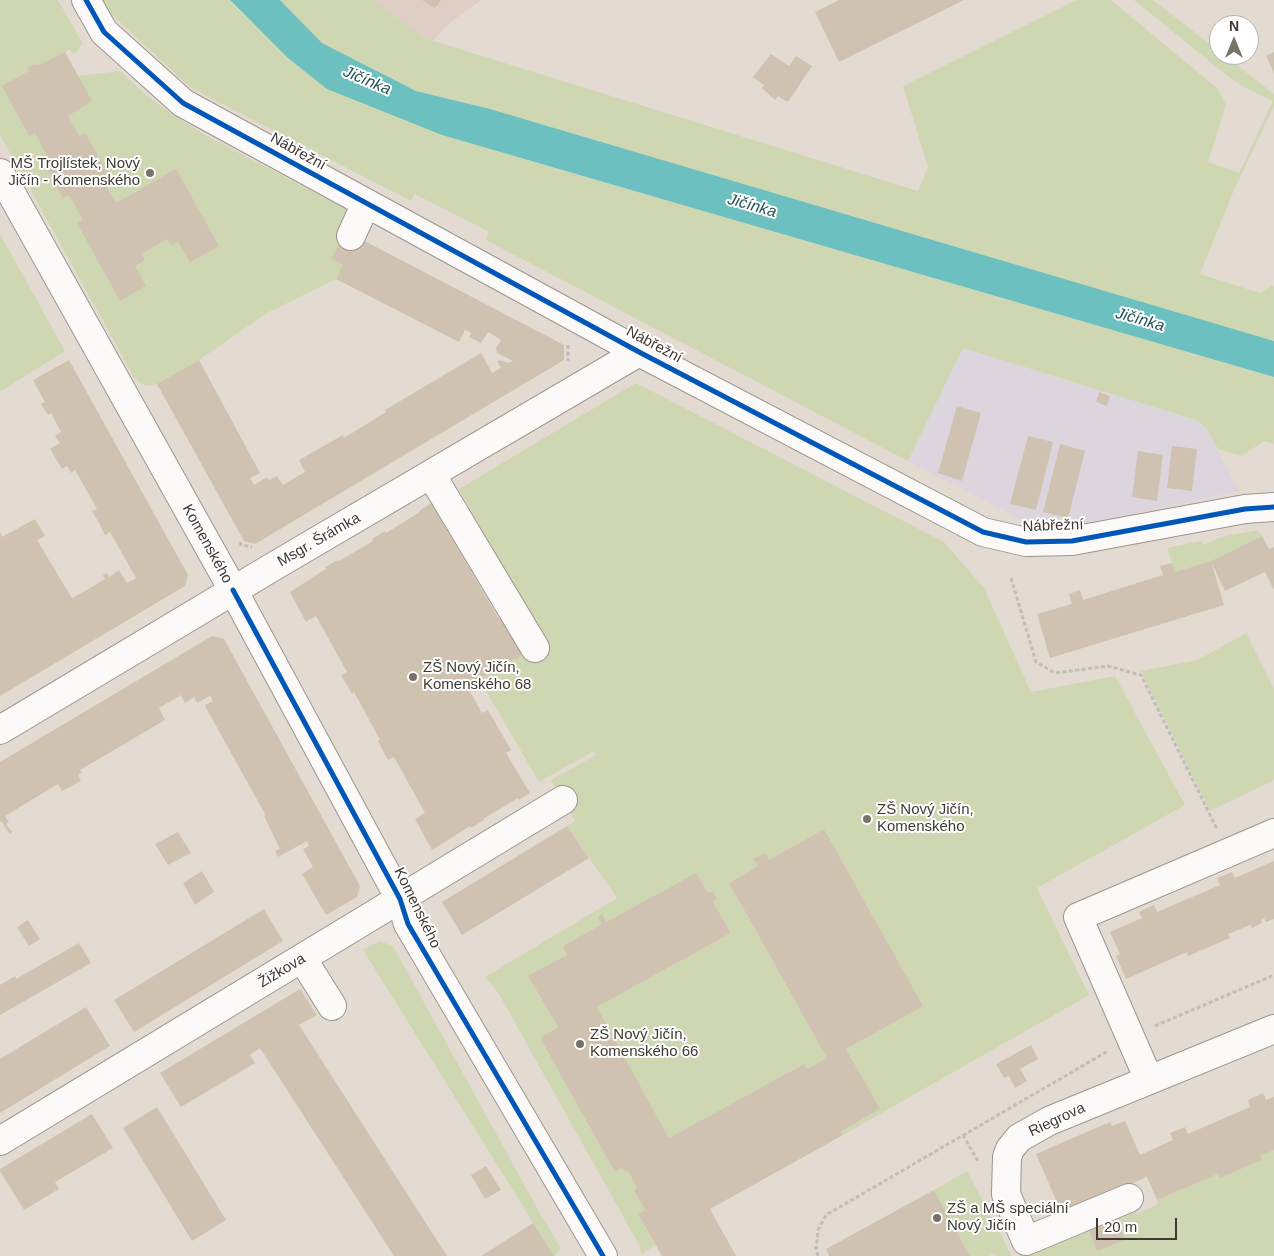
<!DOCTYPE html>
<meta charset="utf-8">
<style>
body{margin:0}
#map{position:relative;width:1274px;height:1256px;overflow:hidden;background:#e3dbd2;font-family:Helvetica,sans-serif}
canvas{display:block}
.north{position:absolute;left:1209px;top:15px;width:50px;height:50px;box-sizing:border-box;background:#fff;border:1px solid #b3b0ad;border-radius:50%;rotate:0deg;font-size:14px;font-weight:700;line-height:20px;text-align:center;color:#403932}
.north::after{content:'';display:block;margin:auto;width:18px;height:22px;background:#79726a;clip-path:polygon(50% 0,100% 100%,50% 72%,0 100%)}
.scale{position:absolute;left:1096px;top:1218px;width:81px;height:22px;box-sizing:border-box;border:2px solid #403932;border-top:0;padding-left:6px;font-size:15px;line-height:18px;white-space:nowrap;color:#403932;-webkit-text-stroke:4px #fff;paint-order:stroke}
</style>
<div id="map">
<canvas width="1274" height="1256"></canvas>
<div class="north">N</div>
<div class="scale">20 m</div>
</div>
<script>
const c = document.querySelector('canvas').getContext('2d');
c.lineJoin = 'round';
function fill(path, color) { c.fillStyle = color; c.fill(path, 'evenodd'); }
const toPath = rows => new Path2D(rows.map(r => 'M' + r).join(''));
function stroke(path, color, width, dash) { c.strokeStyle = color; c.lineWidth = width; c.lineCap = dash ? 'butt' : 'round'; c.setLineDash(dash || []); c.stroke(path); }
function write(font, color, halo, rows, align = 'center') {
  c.font = font + ' Helvetica,sans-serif'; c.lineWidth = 4; c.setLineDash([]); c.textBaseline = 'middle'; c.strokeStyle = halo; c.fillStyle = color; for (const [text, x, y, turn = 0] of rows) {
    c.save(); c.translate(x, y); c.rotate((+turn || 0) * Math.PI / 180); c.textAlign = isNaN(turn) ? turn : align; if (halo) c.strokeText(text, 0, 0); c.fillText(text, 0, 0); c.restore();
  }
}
fill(toPath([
 [373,0,481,0,449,23,433,41,424,38]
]), '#decec5');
fill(toPath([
 [963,348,1196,420,1206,428,1239,491,1084,525,1056,527,1032,525,908,461]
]), '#dcd5dd');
fill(toPath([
 [0,0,58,0,83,44,81,45,77,52,73,54,70,49,65,52,78,76,120,71,147,96,175,116,205,135,350,211,345,233,331,258,343,265,336,279,267,313,199,360,157,384,147,386,140,383,134,377,0,135],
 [102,0,230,0,235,7,327,89,442,135,1274,377,1274,444,1264,441,1242,456,1218,449,1206,428,1196,420,963,348,908,461,486,240,489,232,415,194,411,201,191,88,110,13],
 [280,0,373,0,424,38,918,191,928,167,903,86,1077,0,1111,0,1218,89,1226,105,1208,162,1239,173,1273,101,1244,87,1230,78,1134,0,1153,0,1219,51,1219,55,1224,55,1274,94,1274,106,1234,190,1200,274,1260,293,1272,286,1274,286,1274,341,490,109,416,91,322,43],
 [0,234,65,351,0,392],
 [636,383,944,542,984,588,1031,692,1115,676,1185,805,1037,888,1089,995,843,1135,841,1131,846,1049,922,1006,824,829,769,860,754,860,758,866,729,883,827,1058,807,1069,804,1064,669,1138,597,1007,731,933,713,902,717,899,713,891,708,893,696,873,606,922,602,914,598,916,602,924,563,946,567,955,529,977,558,1027,540,1038,615,1172,622,1168,625,1172,628,1171,637,1188,634,1190,645,1210,638,1214,655,1245,642,1254,639,1245,499,994,485,977,617,898,567,826,575,821,551,780,596,755,594,751,539,782,479,679,544,642,459,489],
 [1253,531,1258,531,1262,536,1211,561,1175,572,1167,548,1201,541,1203,545,1219,538,1231,535],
 [1246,633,1274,689,1274,780,1210,811,1141,671,1198,660],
 [379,941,393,946,541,1215,561,1248,555,1256,554,1256,363,950],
 [1274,1150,1274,1256,1021,1256,1020,1255,1133,1206,1137,1214,1158,1204,1157,1200,1218,1174,1220,1178,1262,1160,1260,1156],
 [1088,1228,1124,1240,1097,1251],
 [967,1171,1012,1256,996,1256,994,1253,989,1256,970,1256,934,1190]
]), '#cfd7b2');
fill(toPath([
 [230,0,280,0,322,43,416,91,490,109,1274,341,1274,377,442,135,327,89,288,58]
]), '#6dc0c0');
fill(toPath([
 [422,0,441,0,435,8],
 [839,0,964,0,839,62,815,12],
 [65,52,92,101,68,116,79,136,85,133,112,180,105,184,116,203,176,169,219,246,190,262,178,242,171,246,167,239,141,254,145,260,135,266,146,286,120,301,77,223,83,220,69,195,63,198,43,161,48,158,35,133,29,136,2,86,29,71,27,69,36,64,37,66],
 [1274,52,1274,73,1266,56],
 [771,54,789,66,796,56,812,66,788,102,778,96,775,100,762,88,764,85,753,77],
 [345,233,357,237,564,345,564,360,255,544,244,541,157,384,199,360,260,473,250,478,254,485,267,477,269,480,277,476,283,485,305,472,299,460,343,435,344,438,386,412,385,410,481,353,492,373,501,368,497,361,500,360,509,363,513,361,497,353,496,348,501,340,488,332,481,343,469,337,471,333,465,330,459,342,336,279,343,265,331,258],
 [69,360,188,575,185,586,0,696,0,532,2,537,35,519,45,536,37,540,72,598,79,594,80,594,105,579,103,575,107,573,109,577,119,570,127,583,136,578,110,532,105,535,99,523,92,511,97,509,75,470,71,473,67,466,62,469,50,449,60,443,55,436,61,432,51,413,48,415,41,404,45,402,33,380],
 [1099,392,1110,396,1107,406,1096,402],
 [957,406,981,413,962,481,938,473],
 [1028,436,1053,442,1036,510,1010,504],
 [1060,444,1085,451,1068,518,1043,512],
 [1172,446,1197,449,1192,491,1167,488],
 [1138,451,1163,455,1157,501,1132,497],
 [431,503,499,619,503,616,524,654,467,686,482,713,488,710,511,750,506,753,530,793,518,800,518,798,483,819,484,820,471,828,470,826,432,850,415,819,425,813,394,757,388,760,378,741,380,740,354,692,352,694,341,675,347,672,316,616,306,622,290,592,326,569,325,567,338,560,339,561,373,541,372,539,385,531,386,533,420,512,419,511],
 [1262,536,1269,549,1274,547,1274,590,1265,572,1225,591,1211,561,1224,605,1050,658,1037,614,1072,604,1069,594,1080,590,1083,600,1163,575,1160,566,1172,563,1175,572,1211,561],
 [212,636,224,639,360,886,357,897,326,915,302,874,313,867,303,849,309,846,307,841,278,857,275,851,280,849,264,816,265,814,205,706,205,705,213,701,210,696,197,703,194,697,185,703,181,695,159,708,165,720,80,770,82,772,78,775,81,781,62,791,58,784,5,816,9,822,6,824,12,832,10,834,1,821,0,822,0,762],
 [567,826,589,858,462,935,442,902],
 [824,829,923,1006,846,1049,880,1109,841,1131,843,1135,710,1209,736,1256,662,1256,638,1214,645,1210,634,1190,637,1188,628,1171,625,1172,622,1168,615,1172,540,1038,558,1027,528,976,567,955,563,946,602,924,598,917,602,914,606,922,696,873,708,893,713,891,717,899,713,902,731,933,597,1007,669,1138,804,1064,807,1069,827,1058,729,883,758,866,753,859,765,853,769,860],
 [178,832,191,853,168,865,155,844],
 [1274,861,1274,919,1266,922,1264,918,1261,920,1262,923,1252,928,1250,925,1228,934,1230,938,1188,956,1187,952,1126,979,1116,956,1120,954,1110,932,1142,918,1139,912,1154,905,1157,912,1220,885,1217,878,1232,872,1235,878],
 [202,871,214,892,195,905,183,883],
 [264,909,283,941,134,1032,114,1000],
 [28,920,40,939,29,946,17,927],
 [79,943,91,963,0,1015,0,985,15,976,16,979],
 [300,989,317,1015,299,1025,447,1256,394,1256,260,1048,250,1055,255,1063,181,1107,160,1073],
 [86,1007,110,1046,0,1113,0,1059],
 [1031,1045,1038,1059,1020,1069,1027,1081,1015,1088,1009,1076,1004,1078,996,1064],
 [1263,1093,1266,1100,1274,1097,1274,1150,1260,1156,1262,1160,1220,1178,1218,1174,1157,1200,1147,1177,1062,1214,1036,1154,1110,1122,1112,1126,1125,1121,1140,1155,1173,1140,1170,1133,1185,1127,1188,1134,1250,1107,1248,1100],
 [157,1107,226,1220,192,1241,123,1128],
 [92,1114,113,1148,55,1182,59,1189,24,1210,0,1171,0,1169],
 [486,1166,501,1190,485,1199,471,1175],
 [934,1190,970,1256,829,1256,826,1249],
 [1115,1216,1125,1240,1097,1251,1088,1228],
 [533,1223,554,1256,481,1256,494,1248]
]), '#cfc2b0');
const minor = toPath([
 [86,0,104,32,183,103,639,352,983,532,1026,542,1072,541,1245,509,1274,507],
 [0,173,233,590,400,899,408,924,603,1256],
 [351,236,366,203],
 [431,474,535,648],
 [0,730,276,565,639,352],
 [302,958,332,1006],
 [1149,1080,1078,917,1274,833],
 [0,1141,563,800],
 [1129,1198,1026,1241,1006,1194,1007,1157,1010,1149,1019,1138,1049,1121,1274,1029]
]);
stroke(minor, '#9b958e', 30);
stroke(toPath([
 [568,345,568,361],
 [240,542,241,545,252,547],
 [1011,578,1036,662,1055,673,1108,666,1141,675,1217,829],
 [1155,1026,1274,975],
 [963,1135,979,1163],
 [818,1256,816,1249,818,1230,826,1215,1108,1051]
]), '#c1bdb9', 3, [4, 2.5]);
stroke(minor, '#fbfaf8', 28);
stroke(toPath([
 [86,0,104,32,183,103,639,352,983,532,1026,542,1072,541,1245,509,1274,507],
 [233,590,400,899,408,924,603,1256]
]), '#0057b8', 5);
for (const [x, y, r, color] of [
 [150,173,5,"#79726a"],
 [413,677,5,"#79726a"],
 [867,819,5,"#79726a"],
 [580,1044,5,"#79726a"],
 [937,1218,5,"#79726a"]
]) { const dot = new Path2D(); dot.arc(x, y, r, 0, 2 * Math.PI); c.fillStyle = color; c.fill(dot); stroke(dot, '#fff', 2); }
write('15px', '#403932', '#fff', [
 ["Nábřežní",298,152,29],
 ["Nábřežní",654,345,28],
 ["Nábřežní",1053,526,-2],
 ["Msgr. Šrámka",319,540,-30],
 ["Komenského",207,544,61],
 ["Komenského",417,908,64],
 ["Žižkova",282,971,-31],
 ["Riegrova",1057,1120,-25]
]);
write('15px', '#403932', '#fff', [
 ["MŠ Trojlístek, Nový",140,164,"right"],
 ["Jičín - Komenského",140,181,"right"],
 ["ZŠ Nový Jičín,",423,668],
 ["Komenského 68",423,685],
 ["ZŠ Nový Jičín,",877,810],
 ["Komenského",877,827],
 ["ZŠ Nový Jičín,",590,1035],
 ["Komenského 66",590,1052],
 ["ZŠ a MŠ speciální",947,1209],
 ["Nový Jičín",947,1226]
], 'left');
write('italic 16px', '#225456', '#fff', [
 ["Jičínka",367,81,23],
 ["Jičínka",752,206,16],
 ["Jičínka",1140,320,16]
]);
</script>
